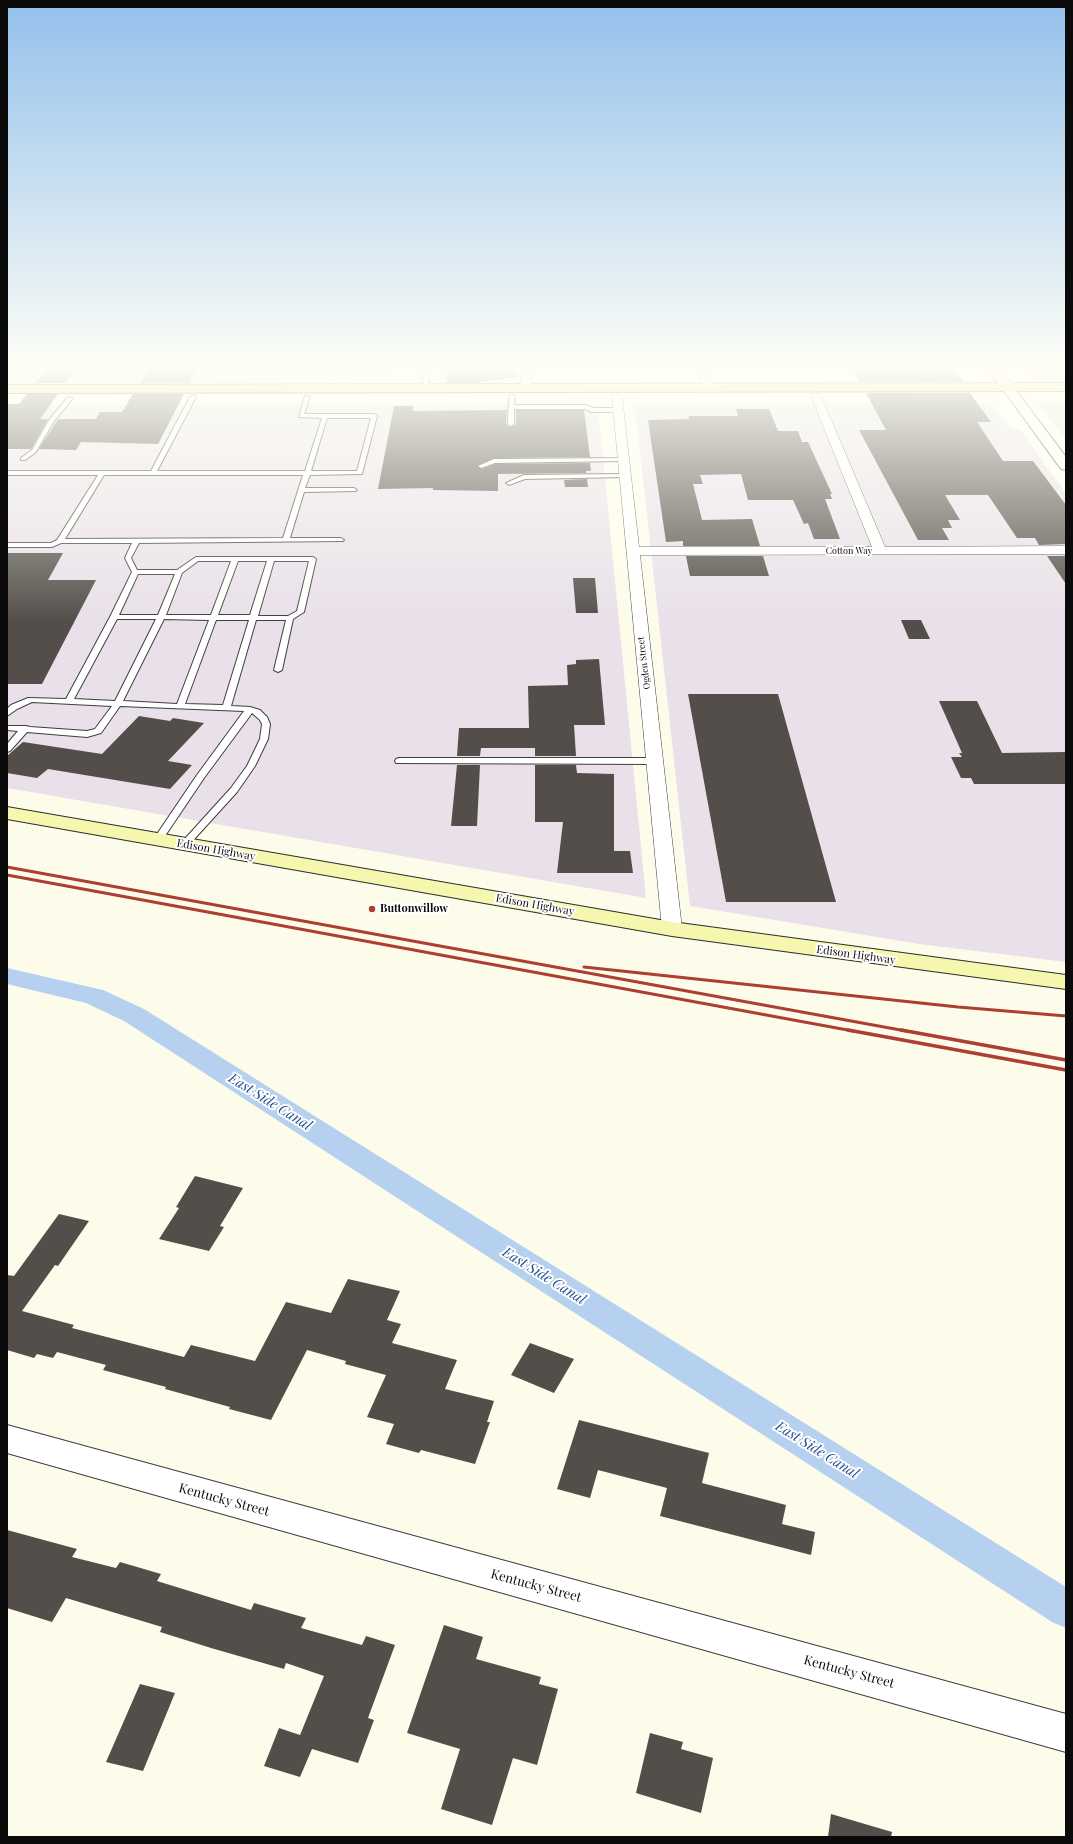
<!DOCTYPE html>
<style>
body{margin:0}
#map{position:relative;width:1073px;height:1844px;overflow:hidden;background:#fdfceb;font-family:"Playfair Display",serif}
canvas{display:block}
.frame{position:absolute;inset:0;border:8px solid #0b0b0b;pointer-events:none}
</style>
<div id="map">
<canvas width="1073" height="1844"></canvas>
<div class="frame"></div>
</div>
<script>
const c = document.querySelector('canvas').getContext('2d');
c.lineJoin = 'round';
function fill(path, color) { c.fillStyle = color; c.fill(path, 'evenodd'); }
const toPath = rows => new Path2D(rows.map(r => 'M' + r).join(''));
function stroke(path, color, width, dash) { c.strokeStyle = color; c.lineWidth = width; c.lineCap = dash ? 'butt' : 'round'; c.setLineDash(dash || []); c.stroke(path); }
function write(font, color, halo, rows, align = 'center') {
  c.font = font + ' "Playfair Display",serif'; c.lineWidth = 4; c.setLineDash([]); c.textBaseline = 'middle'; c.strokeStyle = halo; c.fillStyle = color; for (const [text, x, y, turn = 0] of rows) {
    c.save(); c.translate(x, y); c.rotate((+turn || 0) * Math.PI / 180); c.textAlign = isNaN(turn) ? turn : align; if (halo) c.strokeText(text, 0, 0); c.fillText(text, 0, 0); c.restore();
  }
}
fill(toPath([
 [7,365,393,365,390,382,7,383],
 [1015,365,1066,365,1066,380,1039,380],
 [1037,402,1066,402,1066,440],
 [985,403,995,406,1011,429,1020,429,1066,494,1066,962,919,944,690,906,635,406,645,404],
 [586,404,598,407,646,898,7,788,7,405]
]), '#e9e0e9');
fill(toPath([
 [7,968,103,990,144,1009,1066,1587,1066,1628,1052,1622,124,1021,86,1003,7,984,7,968]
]), '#b5d1ef');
fill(toPath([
 [448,365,516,365,517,377,475,383,446,383],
 [856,365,936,365,939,370,954,370,963,382,860,382,854,372,859,372],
 [151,366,195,366,192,372,195,372,190,383,140,383],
 [45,372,74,372,65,383,35,383],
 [866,393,970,393,991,422,977,422,1003,461,1033,461,1066,505,1066,544,1039,545,1035,538,1017,538,988,495,945,495,960,520,948,520,952,528,942,528,949,540,918,540,859,430,886,430],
 [27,394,58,394,40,419,48,419,31,449,7,449,7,404,19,404],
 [133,394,184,394,158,444,81,442,76,450,39,449,58,419,96,419,100,412,122,412],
 [394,406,413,406,413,411,507,410,506,424,510,427,516,424,516,410,584,410,590,457,494,458,477,466,482,469,495,464,590,463,591,471,586,471,586,473,498,474,498,491,433,490,433,488,378,489],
 [736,409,769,409,778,431,798,431,802,442,808,442,832,494,830,494,832,499,825,499,840,539,814,539,808,523,804,524,793,500,748,500,741,474,700,475,703,484,693,484,702,520,752,519,760,546,683,546,683,541,666,542,648,420,689,419,689,416,738,416],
 [587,479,588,487,565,487,564,480],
 [7,553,63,553,48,580,96,580,42,684,7,684],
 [686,556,763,556,769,576,690,576],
 [1047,556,1066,556,1066,584],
 [573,578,595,578,598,613,576,613],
 [901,620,921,620,930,639,909,639],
 [599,659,605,725,574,725,576,756,535,756,535,748,481,748,480,756,457,756,459,728,529,728,528,686,568,685,567,665,576,664,576,660],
 [688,694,778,694,836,902,726,902],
 [939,701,977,701,1002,753,1066,752,1066,784,974,784,971,778,961,778,951,757,962,757,959,753,962,753],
 [139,716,170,721,173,718,204,723,168,761,192,765,170,789,48,769,37,778,7,773,7,756,23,742,102,754],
 [457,765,480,765,477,826,451,826],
 [535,765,576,765,577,773,614,774,614,851,630,851,633,873,557,873,563,822,535,822],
 [195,1176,243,1188,220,1226,224,1227,209,1251,159,1239,179,1208,176,1207],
 [59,1214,89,1221,58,1266,55,1265,22,1311,74,1325,72,1328,184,1357,191,1345,255,1361,286,1302,331,1313,348,1279,400,1291,387,1320,401,1324,392,1343,457,1360,445,1389,494,1401,487,1422,490,1422,475,1464,421,1450,419,1453,386,1444,394,1424,367,1417,386,1375,345,1364,346,1361,307,1350,271,1420,229,1409,230,1407,165,1389,166,1387,103,1370,106,1365,57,1352,53,1358,37,1354,34,1358,7,1350,7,1275,14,1276],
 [530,1343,574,1359,554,1393,511,1375],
 [579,1420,709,1453,702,1483,786,1505,782,1524,815,1532,811,1555,660,1516,667,1488,598,1470,590,1498,557,1489],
 [7,1530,77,1549,72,1557,116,1568,120,1562,161,1574,157,1581,251,1610,254,1603,306,1618,301,1628,362,1645,366,1636,395,1645,368,1718,374,1720,358,1763,312,1749,300,1777,264,1766,279,1728,300,1735,324,1676,286,1663,284,1669,211,1648,160,1632,162,1627,66,1598,52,1622,7,1608],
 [444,1625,483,1637,476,1659,541,1677,539,1684,558,1689,537,1765,513,1758,492,1825,441,1809,460,1749,407,1733],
 [140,1684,175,1693,143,1771,106,1762],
 [650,1733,683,1742,681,1749,713,1758,701,1813,636,1793],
 [831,1814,892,1832,891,1837,828,1837]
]), '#534e49');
const service = toPath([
 [424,365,430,365,428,388,425,390,422,388,424,365],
 [1046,365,1052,365,1060,373,1055,374,1046,365],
 [512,394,515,396,514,405,586,405,593,408,619,408,622,410,619,412,592,412,585,409,514,409,514,424,511,426,508,424,509,396,512,394],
 [193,395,196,397,157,471,305,471,322,418,299,417,305,396,310,397,304,414,374,414,377,416,362,474,310,475,305,488,354,488,357,490,356,491,304,492,290,538,341,538,344,540,343,541,139,543,131,558,137,570,177,570,196,557,313,557,316,559,304,612,293,619,282,670,278,672,274,670,286,620,256,620,231,706,250,707,260,710,267,717,270,724,268,739,255,766,237,792,188,846,185,847,180,844,182,842,231,788,247,766,260,739,262,724,260,720,252,713,204,778,161,842,158,843,153,840,197,775,244,711,120,706,101,733,87,737,27,732,10,751,7,752,7,744,18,731,7,730,7,726,26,726,30,727,87,731,95,729,112,706,32,702,17,709,7,716,7,709,11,705,28,698,66,699,110,617,132,572,125,558,132,543,61,543,52,547,7,547,7,543,51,543,57,540,98,475,7,475,7,471,151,471,190,397,193,395],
 [327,418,371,418,357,471,311,471,327,418],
 [104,475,303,475,283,538,65,539,104,475],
 [198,561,231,561,211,615,166,615,182,573,198,561],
 [238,561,267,561,250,615,218,615,238,561],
 [274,561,309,561,297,611,288,616,258,616,274,561],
 [138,574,175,574,158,615,119,615,138,574],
 [117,619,156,619,115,701,74,699,117,619],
 [164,619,209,620,177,704,123,701,164,619],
 [216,620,249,620,223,705,185,704,216,620],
 [68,397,73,398,54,421,36,452,25,460,21,460,21,458,32,450,49,420,68,397],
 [623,458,625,459,625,461,495,463,481,468,478,466,494,459,623,458],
 [625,474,628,476,627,477,525,479,509,485,506,483,524,475,625,474],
 [399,758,656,758,660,761,656,764,396,763,395,761,396,759,399,758]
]);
const minor = toPath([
 [522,365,532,365,531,388,526,391,521,388,522,365],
 [697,365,707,365,713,388,712,390,708,391,703,388,697,365],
 [617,393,622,396,639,547,872,547,811,396,816,393,821,396,885,547,1066,546,1066,554,640,555,682,929,679,933,672,935,665,933,662,929,612,396,617,393]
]);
const tertiary = toPath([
 [985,365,997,365,1066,457,1066,470,1061,469,985,365],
 [7,1425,1066,1714,1066,1752,7,1453,7,1425]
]);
const secondary = toPath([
 [7,807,672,922,1066,975,1066,989,672,936,7,819,7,807]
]);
const primary = toPath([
 [1066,383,1066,391,7,393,7,385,1066,383]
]);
stroke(service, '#3e3e3e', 2);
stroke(minor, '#3e3e3e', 1);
stroke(tertiary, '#3e3e3e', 2);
stroke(secondary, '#2d2d2d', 2);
stroke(primary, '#1c1c1c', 2);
fill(service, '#fff');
fill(minor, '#fff');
fill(tertiary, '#fff');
fill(secondary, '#f4f7ad');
fill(primary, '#ebdf6e');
stroke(toPath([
 [7,867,906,1031],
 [7,875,853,1031],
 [584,967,958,1007,1066,1016]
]), '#ad3e32', 3);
stroke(toPath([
 [848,1030,1066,1070],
 [901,1030,1066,1060]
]), '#ad3e32', 3.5);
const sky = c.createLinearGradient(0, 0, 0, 623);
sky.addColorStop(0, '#93c0eb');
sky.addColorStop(0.59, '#fefef6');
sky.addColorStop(1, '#fefef600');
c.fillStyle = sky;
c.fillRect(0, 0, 1073, 623);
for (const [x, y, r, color] of [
 [372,909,4,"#ad3e32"]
]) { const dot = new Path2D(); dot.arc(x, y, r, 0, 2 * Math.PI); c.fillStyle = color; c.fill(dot); stroke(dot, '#fff', 1.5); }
write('9px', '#0b0b0b', '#fff', [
 ["Cotton Way",849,551],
 ["Ogden Street",644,663,-97]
]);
write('11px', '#0b0b0b', '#fff', [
 ["Edison Highway",216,850,10],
 ["Edison Highway",535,905,10],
 ["Edison Highway",856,955,8]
]);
write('bold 11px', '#0b0b0b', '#fff', [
 ["Buttonwillow",380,909]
], 'left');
write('13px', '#0b0b0b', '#fff', [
 ["Kentucky Street",224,1500,15],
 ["Kentucky Street",536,1586,15],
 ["Kentucky Street",849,1672,15]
]);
write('italic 14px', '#224f90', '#fff', [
 ["East Side Canal",270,1102,32],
 ["East Side Canal",544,1276,32],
 ["East Side Canal",817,1450,32]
]);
</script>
